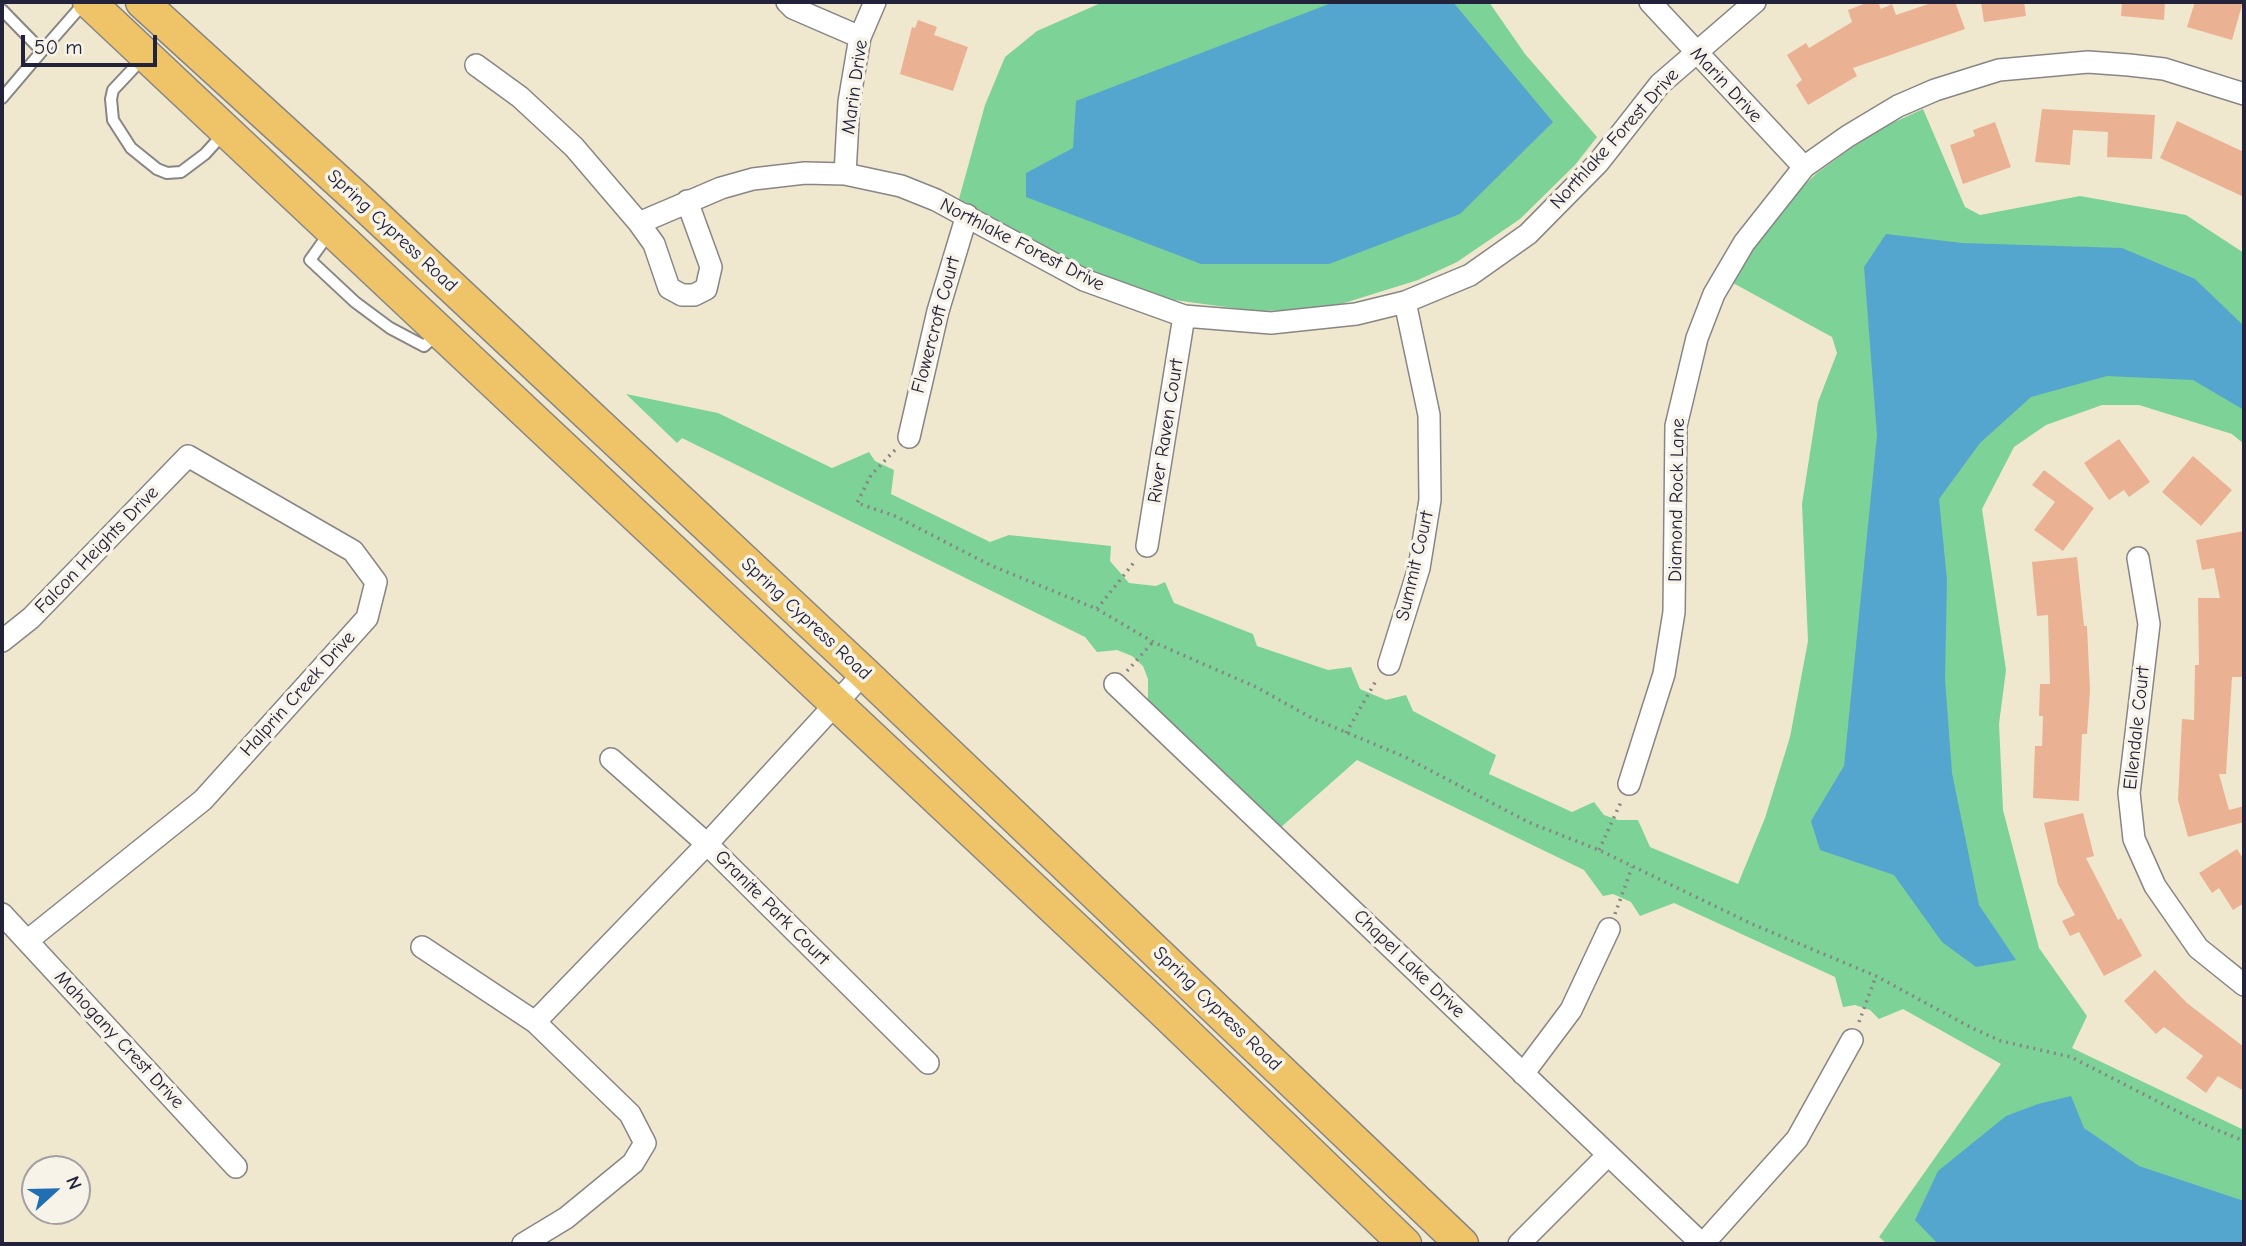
<!DOCTYPE html>
<style>
body{margin:0}
#map{position:relative;width:2246px;height:1246px;overflow:hidden;background:#efe8cf;font-family:"Comic Neue",sans-serif}
canvas{display:block}
.frame{position:absolute;inset:0;border:4px solid #22223b;pointer-events:none}
.north{position:absolute;left:21px;top:1155px;width:70px;height:70px;box-sizing:border-box;background:#f7f3e8;border:2px solid #a29fa3;border-radius:50%;rotate:68deg;font-size:19px;font-weight:700;line-height:28px;text-align:center;color:#22223b}
.north::after{content:'';display:block;margin:auto;width:24px;height:32px;background:#1f6fb2;clip-path:polygon(50% 0,100% 100%,50% 72%,0 100%)}
.scale{position:absolute;left:21px;top:35px;width:136px;height:32px;box-sizing:border-box;border:4px solid #22223b;border-top:0;padding-left:9px;font-size:21px;line-height:24px;white-space:nowrap;color:#22223b;-webkit-text-stroke:5px #f7f3e8;paint-order:stroke}
</style>
<div id="map">
<canvas width="2246" height="1246"></canvas>
<div class="frame"></div>
<div class="north">N</div>
<div class="scale">50 m</div>
</div>
<script>
const c = document.querySelector('canvas').getContext('2d');
c.lineJoin = 'round';
function fill(path, color) { c.fillStyle = color; c.fill(path, 'evenodd'); }
const toPath = rows => new Path2D(rows.map(r => 'M' + r).join(''));
function stroke(path, color, width, dash) { c.strokeStyle = color; c.lineWidth = width; c.lineCap = dash ? 'butt' : 'round'; c.setLineDash(dash || []); c.stroke(path); }
function write(font, color, halo, rows, align = 'center') {
  c.font = font + ' "Comic Neue",sans-serif'; c.lineWidth = 7; c.setLineDash([]); c.textBaseline = 'middle'; c.strokeStyle = halo; c.fillStyle = color; for (const [text, x, y, turn = 0] of rows) {
    c.save(); c.translate(x, y); c.rotate((+turn || 0) * Math.PI / 180); c.textAlign = isNaN(turn) ? turn : align; if (halo) c.strokeText(text, 0, 0); c.fillText(text, 0, 0); c.restore();
  }
}
fill(toPath([
 [1103,2,1489,2,1525,54,1597,137,1575,165,1520,219,1457,262,1418,280,1341,304,1298,310,1255,311,1167,299,1087,270,959,199,985,105,1005,57,1037,31],
 [1923,109,1965,207,1980,215,2080,196,2186,215,2244,253,2244,444,2232,434,2139,405,2102,405,2046,425,2014,447,1982,509,2006,670,1999,724,2003,810,2039,948,2087,1016,2072,1048,2244,1130,2244,1244,1887,1244,1879,1237,2001,1064,1903,1009,1879,1019,1870,1010,1855,1005,1843,1007,1835,977,1674,903,1640,916,1631,902,1613,894,1603,896,1584,870,1357,760,1280,828,1148,702,1148,679,1143,666,1132,656,1117,650,1097,652,1085,637,682,438,677,443,626,394,718,413,832,468,869,452,875,461,894,470,891,494,990,542,1009,535,1111,546,1110,561,1129,583,1156,586,1165,582,1174,603,1253,634,1257,646,1328,670,1351,667,1360,689,1386,700,1406,695,1413,711,1496,755,1489,774,1572,812,1594,802,1604,815,1618,820,1638,820,1650,847,1738,884,1765,818,1790,737,1808,641,1802,504,1818,402,1837,353,1832,337,1733,283,1750,252,1791,198,1817,173,1875,131]
]), '#7cd297');
fill(toPath([
 [1334,2,1453,2,1553,122,1460,214,1329,264,1201,264,1026,197,1026,173,1073,148,1076,101],
 [1886,234,1962,243,2122,248,2195,279,2244,326,2244,410,2193,380,2107,376,2031,397,1980,443,1939,499,1947,580,1945,679,1952,773,1979,905,2016,960,1976,967,1942,942,1894,875,1820,850,1811,821,1844,766,1877,435,1864,267],
 [2071,1096,2084,1128,2139,1166,2244,1201,2244,1244,1938,1244,1915,1220,1938,1171,2006,1116,2038,1104]
]), '#55a6cf');
fill(toPath([
 [1869,2,1878,2,1881,9,1892,4,1896,15,1934,2,1955,2,1965,29,1853,68,1857,76,1808,105,1796,85,1802,80,1787,55,1806,43,1809,48,1852,22,1848,10],
 [1981,2,2024,2,2026,16,1984,22],
 [2122,2,2165,2,2164,20,2121,16],
 [2195,2,2243,2,2232,40,2187,27],
 [918,20,937,27,934,35,968,47,953,91,900,74,912,27,915,28],
 [2042,109,2155,115,2152,159,2107,157,2108,132,2073,130,2070,165,2035,162],
 [2177,121,2244,152,2244,197,2160,158],
 [1995,122,2011,167,1963,184,1950,145,1975,136,1973,130],
 [2119,439,2150,482,2129,497,2124,490,2109,500,2084,463],
 [2193,456,2232,490,2201,526,2162,492],
 [2044,470,2094,508,2063,551,2034,530,2055,502,2032,485],
 [2244,531,2244,677,2232,677,2226,774,2219,774,2229,810,2244,806,2244,822,2188,837,2178,800,2182,719,2194,720,2195,665,2199,665,2198,598,2220,598,2214,568,2202,570,2196,540],
 [2077,557,2084,626,2087,626,2090,691,2087,734,2082,734,2079,801,2033,798,2035,746,2042,746,2043,716,2039,716,2040,684,2050,684,2048,615,2037,616,2032,562],
 [2083,813,2094,856,2086,858,2118,920,2121,918,2142,956,2104,976,2079,932,2070,936,2062,921,2075,915,2058,884,2044,823],
 [2237,849,2244,860,2244,903,2233,910,2219,888,2212,893,2199,873],
 [2155,970,2187,1003,2244,1047,2244,1091,2218,1076,2206,1093,2186,1078,2203,1056,2164,1027,2156,1034,2124,1001]
]), '#eab293');
const service = toPath([
 [2,10,42,51,2,98],
 [42,51,85,2],
 [144,57,113,90,111,99,113,120,131,148,157,169,167,173,181,172,205,154,224,133],
 [330,232,310,260,355,302,390,328,424,346,438,333]
]);
const minor = toPath([
 [787,2,793,8,860,37],
 [1650,2,1804,167],
 [476,65,520,97,574,147,639,223,654,244,669,288,682,295,694,295,706,289,711,267,687,201],
 [845,174,849,102,860,37,875,2],
 [639,223,721,188,753,179,805,173,845,174,901,186,936,200,1084,280,1184,316,1271,323,1356,314,1405,302,1470,275,1528,234,1598,163,1660,84,1755,2],
 [909,437,938,311,967,215],
 [1147,546,1184,316],
 [2138,558,2149,624,2129,793,2134,839,2155,886,2198,948,2244,985],
 [2,641,31,618,188,456,353,551,376,582,367,618,203,800,27,941],
 [1389,664,1419,568,1430,500,1429,415,1405,302],
 [1115,684,1702,1244],
 [611,759,707,844,928,1063],
 [1629,784,1664,674,1674,612,1676,426,1697,338,1714,294,1744,243,1804,167,1848,136,1898,106,1935,90,1999,70,2088,62,2129,65,2164,69,2244,94],
 [2,914,236,1167],
 [422,947,535,1022,630,1114,645,1143,633,1163,566,1218,523,1244],
 [535,1022,707,844,864,673],
 [1523,1074,1571,1010,1609,929],
 [1519,1244,1608,1155],
 [1703,1244,1797,1139,1852,1040]
]);
const primary = toPath([
 [89,2,1162,1010,1405,1244],
 [142,2,359,200,864,673,1462,1244]
]);
stroke(service, '#888585', 14);
stroke(minor, '#888585', 24);
stroke(primary, '#888585', 35);
stroke(toPath([
 [895,450,871,475,857,503,895,516,990,565,1097,609,1153,642,1256,687,1312,718,1405,757,1528,822,1599,850,1752,924,1876,976,1972,1028,2001,1041,2071,1057,2198,1122,2244,1141],
 [1097,609,1135,561],
 [1127,671,1153,642],
 [1346,733,1377,679],
 [1599,850,1621,802],
 [1615,914,1632,867],
 [1859,1022,1876,976]
]), '#888585', 3.5, [2, 5]);
stroke(service, '#fff', 10);
stroke(minor, '#fff', 21);
stroke(primary, '#efc469', 32);
write('19px', '#22223b', '#f7f3e8', [
 ["Marin Drive",1726,85,47],
 ["Marin Drive",855,87,-82],
 ["Northlake Forest Drive",1615,139,-48],
 ["Spring Cypress Road",392,231,43],
 ["Northlake Forest Drive",1022,245,27],
 ["Flowercroft Court",936,325,-75],
 ["River Raven Court",1166,431,-81],
 ["Diamond Rock Lane",1677,500,-89],
 ["Falcon Heights Drive",97,550,-46],
 ["Summit Court",1415,566,-77],
 ["Spring Cypress Road",806,619,43],
 ["Halprin Creek Drive",298,694,-48],
 ["Ellendale Court",2137,728,-84],
 ["Granite Park Court",772,908,45],
 ["Chapel Lake Drive",1409,964,44],
 ["Spring Cypress Road",1217,1009,44],
 ["Mahogany Crest Drive",119,1040,47]
]);
</script>
